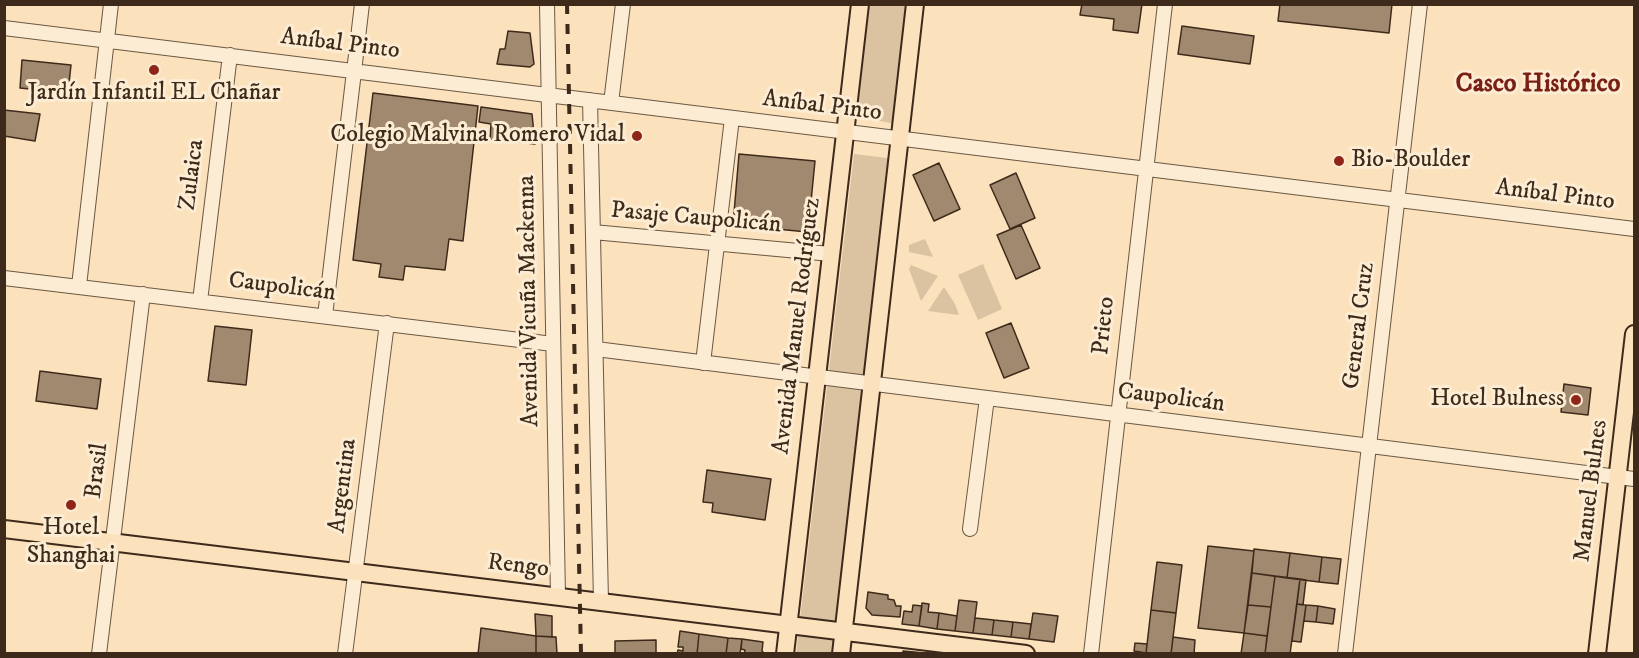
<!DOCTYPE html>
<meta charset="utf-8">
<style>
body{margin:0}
#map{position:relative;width:1639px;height:658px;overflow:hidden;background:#fbe1bc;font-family:"IM FELL DW Pica",serif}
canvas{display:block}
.frame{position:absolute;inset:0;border:6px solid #3d2a1b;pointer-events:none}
</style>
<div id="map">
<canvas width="1639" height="658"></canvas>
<div class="frame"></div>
</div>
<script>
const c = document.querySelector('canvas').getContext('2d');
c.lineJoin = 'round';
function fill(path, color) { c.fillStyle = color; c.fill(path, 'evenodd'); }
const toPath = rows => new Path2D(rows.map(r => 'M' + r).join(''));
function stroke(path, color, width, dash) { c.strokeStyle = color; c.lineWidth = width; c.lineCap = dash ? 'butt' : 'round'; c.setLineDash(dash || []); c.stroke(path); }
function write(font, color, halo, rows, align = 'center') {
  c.font = font + ' "IM FELL DW Pica",serif'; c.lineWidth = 6; c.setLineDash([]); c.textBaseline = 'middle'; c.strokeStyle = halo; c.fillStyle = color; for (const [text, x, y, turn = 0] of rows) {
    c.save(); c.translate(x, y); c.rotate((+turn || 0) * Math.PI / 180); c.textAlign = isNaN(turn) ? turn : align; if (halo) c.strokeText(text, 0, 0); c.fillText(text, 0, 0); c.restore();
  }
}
fill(toPath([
 [867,5,908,5,896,124,853,116],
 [854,154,895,159,833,653,796,654],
 [925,239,933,257,909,252,909,245],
 [983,264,1002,309,978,320,958,275],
 [911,265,938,276,921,301,909,269],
 [944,287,955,304,959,315,928,311]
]), '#dbc2a1');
const building = toPath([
 [1082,4,1142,4,1138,33,1113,30,1114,19,1080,15,1082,4],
 [1280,4,1392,4,1389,33,1278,21,1280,4],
 [1182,26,1254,36,1250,64,1178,54,1182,26],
 [508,31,530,33,534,64,530,67,497,64,500,49,505,49,508,31],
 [22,60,71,65,68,93,20,88,22,60],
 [373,93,478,106,463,241,449,239,445,270,405,266,403,280,379,277,381,264,353,260,373,93],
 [481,107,532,114,535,144,490,139,491,124,479,122,481,107],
 [4,110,40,114,35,141,4,136,4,110],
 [739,154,815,161,808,232,733,225,739,154],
 [939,163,960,209,934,221,913,175,939,163],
 [1016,173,1035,218,1010,229,990,185,1016,173],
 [1021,225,1040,268,1016,279,997,235,1021,225],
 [1011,323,1029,368,1004,378,986,333,1011,323],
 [215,326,252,330,246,385,208,381,215,326],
 [40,371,101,379,97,409,36,401,40,371],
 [1564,384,1591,388,1588,415,1561,412,1564,384],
 [707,470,771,479,765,520,712,512,713,503,703,502,707,470],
 [1208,546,1254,551,1244,633,1198,628,1208,546],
 [1254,549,1290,553,1287,578,1252,573,1254,549],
 [1290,553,1322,557,1319,582,1287,578,1290,553],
 [1322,557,1341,559,1338,584,1319,582,1322,557],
 [1157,562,1182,565,1176,613,1151,610,1157,562],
 [1252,573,1275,576,1271,607,1248,605,1252,573],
 [1275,576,1300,579,1290,654,1265,654,1275,576],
 [1300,579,1306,580,1303,605,1297,604,1300,579],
 [868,592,888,595,888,599,894,600,896,606,901,606,900,617,872,615,866,608,868,592],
 [959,600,977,602,973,633,955,631,959,600],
 [922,603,929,604,928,612,939,613,937,629,919,626,922,603],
 [1297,604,1306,605,1301,642,1292,641,1297,604],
 [913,605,922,606,919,626,902,624,904,611,912,612,913,605],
 [1248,605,1271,607,1267,636,1244,633,1248,605],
 [1306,605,1318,606,1316,622,1304,621,1306,605],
 [1318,606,1335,609,1333,624,1316,622,1318,606],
 [1151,610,1176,613,1171,654,1146,653,1151,610],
 [939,613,957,616,955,631,937,629,939,613],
 [1033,613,1058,616,1054,642,1029,639,1033,613],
 [535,614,552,616,552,637,536,636,535,614],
 [975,618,994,620,992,635,973,633,975,618],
 [994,620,1013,622,1011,637,992,635,994,620],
 [1013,622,1031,624,1029,639,1011,637,1013,622],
 [481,628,536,636,536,654,478,654,481,628],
 [680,631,699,634,697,654,677,654,678,650,683,651,683,647,678,647,680,631],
 [1244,633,1267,636,1265,654,1241,654,1244,633],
 [699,634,728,638,726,654,697,654,699,634],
 [536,636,556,637,557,654,536,654,536,636],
 [1173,637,1195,640,1194,654,1171,654,1173,637],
 [728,638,742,639,740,654,726,654,728,638],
 [742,639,763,642,762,651,765,654,744,654,745,650,741,649,742,639],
 [656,640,656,654,615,654,615,641,656,640],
 [1135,643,1147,644,1146,653,1134,651,1135,643],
 [903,651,925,653,925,654,903,654,903,651]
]);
fill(building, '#a0896f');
stroke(building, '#3d2a1b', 1.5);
const minor = toPath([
 [547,4,558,596],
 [4,28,1634,229],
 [590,100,601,601],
 [611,103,623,4],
 [593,232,831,254],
 [4,278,553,344],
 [79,286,111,4],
 [200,301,230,55],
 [325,316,362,4],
 [596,349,1634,479],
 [703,363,732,118],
 [970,529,987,398],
 [99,654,143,294],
 [345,654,387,323],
 [1091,654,1165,4],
 [1345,654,1420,4]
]);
const major = toPath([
 [4,529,1026,654],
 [785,654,860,4],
 [841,654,915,4],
 [1597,654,1634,334]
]);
stroke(minor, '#6c5843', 16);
stroke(major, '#3d2a1b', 20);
stroke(minor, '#fcecd3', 14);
stroke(major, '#fbe1bc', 16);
stroke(toPath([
 [567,4,581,654]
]), '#3d2a1b', 4, [10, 10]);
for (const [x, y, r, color] of [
 [154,70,6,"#8f2418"],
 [637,136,6,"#8f2418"],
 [1339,161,6,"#8f2418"],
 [1576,400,6,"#8f2418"],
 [71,505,6,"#8f2418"]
]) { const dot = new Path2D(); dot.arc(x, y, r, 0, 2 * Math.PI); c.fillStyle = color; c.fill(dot); stroke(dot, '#fcecd3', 2); }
write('24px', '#3d2a1b', '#fcecd3', [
 ["Aníbal Pinto",340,45,7],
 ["Aníbal Pinto",822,107,7],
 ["Zulaica",193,175,-83],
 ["Aníbal Pinto",1555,196,7],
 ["Pasaje Caupolicán",696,219,5],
 ["Caupolicán",282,288,7],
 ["Avenida Vicuña Mackenna",530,301,-91],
 ["Avenida Manuel Rodríguez",798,326,-83],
 ["Prieto",1105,326,-84],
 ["General Cruz",1360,326,-83],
 ["Caupolicán",1171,399,7],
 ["Brasil",98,471,-83],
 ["Argentina",344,486,-83],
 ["Manuel Bulnes",1592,491,-83],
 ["Rengo",518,567,7]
]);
write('24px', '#3d2a1b', '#fcecd3', [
 ["Jardín Infantil EL Chañar",154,94],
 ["Colegio Malvina Romero Vidal",625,136,"right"],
 ["Bio-Boulder",1351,161,"left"],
 ["Hotel Bulness",1564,400,"right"],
 ["Hotel",71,529],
 ["Shanghai",71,557]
]);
write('bold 26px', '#7a1f14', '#fcecd3', [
 ["Casco Histórico",1538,86]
]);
</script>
